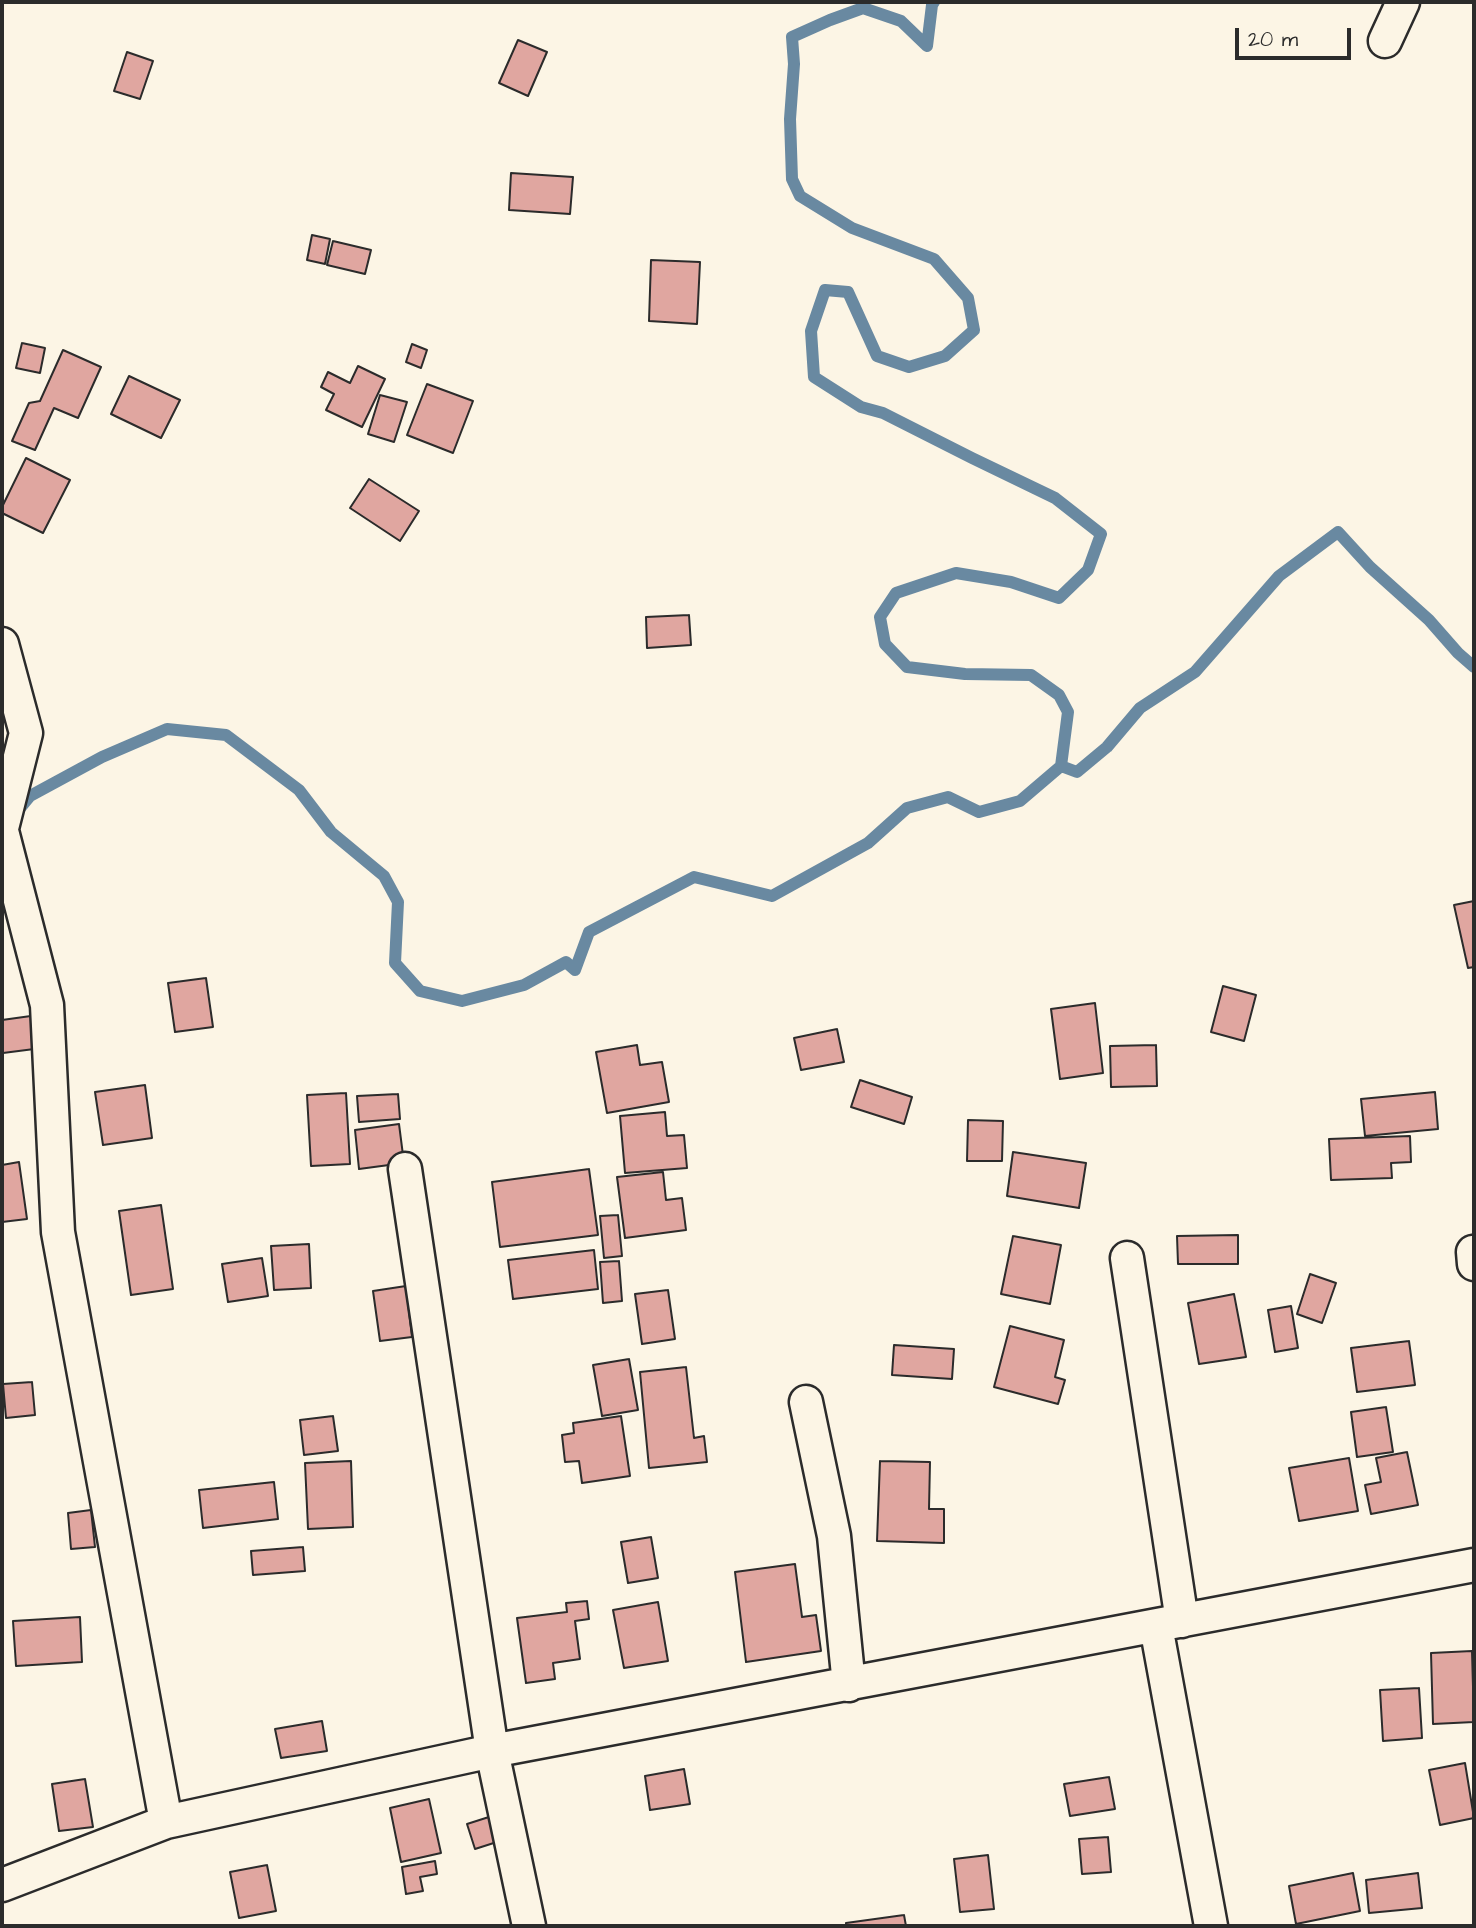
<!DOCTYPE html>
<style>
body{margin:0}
#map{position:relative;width:1476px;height:1928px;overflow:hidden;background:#fcf5e5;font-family:"Architects Daughter",sans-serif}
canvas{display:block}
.frame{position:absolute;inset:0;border:4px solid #2b2b2b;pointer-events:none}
.scale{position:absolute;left:1235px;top:28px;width:116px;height:32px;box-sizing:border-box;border:4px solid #2b2b2b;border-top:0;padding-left:9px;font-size:21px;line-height:24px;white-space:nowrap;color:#2b2b2b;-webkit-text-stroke:5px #fcf5e5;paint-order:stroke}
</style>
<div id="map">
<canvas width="1476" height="1928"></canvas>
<div class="frame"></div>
<div class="scale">20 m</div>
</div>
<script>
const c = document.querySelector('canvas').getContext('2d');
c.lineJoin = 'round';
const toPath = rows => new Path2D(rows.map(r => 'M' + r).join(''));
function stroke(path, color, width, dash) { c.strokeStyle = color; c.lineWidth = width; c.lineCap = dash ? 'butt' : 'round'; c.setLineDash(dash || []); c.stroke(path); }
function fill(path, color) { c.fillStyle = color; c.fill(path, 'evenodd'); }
stroke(toPath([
 [934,2,932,5,927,46,901,21,863,8,830,20,792,37,794,64,790,119,792,179,800,196,852,228,934,259,968,298,974,330,945,356,909,367,877,356,848,292,825,290,811,331,814,377,861,407,883,413,972,458,1055,498,1101,534,1088,570,1059,598,1011,582,956,573,896,593,880,617,885,644,907,667,965,674,1031,675,1059,695,1068,712,1061,766,1077,772,1107,747,1140,708,1195,672,1279,576,1338,532,1370,567,1429,620,1458,653,1474,667],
 [16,813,30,796,102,757,167,729,226,735,299,790,331,832,384,876,398,902,395,963,420,991,462,1001,524,985,566,962,575,970,589,932,694,877,772,896,868,843,907,808,948,797,979,812,1020,801,1061,766]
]), '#6989a1', 12);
const building = toPath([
 [518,40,547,52,528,96,499,83,518,40],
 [127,52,153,61,140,99,114,91,127,52],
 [511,173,573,177,570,214,509,210,511,173],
 [312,235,330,239,325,264,307,260,312,235],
 [333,241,371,250,365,274,327,265,333,241],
 [651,260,700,262,697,324,649,321,651,260],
 [22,343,45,348,40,373,16,368,22,343],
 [412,344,427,350,421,368,406,362,412,344],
 [63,350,101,367,78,418,54,408,35,450,12,441,29,403,40,401,63,350],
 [358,366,385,379,362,427,326,410,334,394,321,387,328,372,350,383,358,366],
 [129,376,180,400,161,438,111,414,129,376],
 [427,384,473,401,453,453,407,435,427,384],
 [380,395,407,402,394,442,368,434,380,395],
 [26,458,70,480,43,533,2,513,2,507,26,458],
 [369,479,419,511,400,541,350,508,369,479],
 [689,615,691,645,647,648,646,617,689,615],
 [1474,901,1474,967,1468,968,1454,905,1474,901],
 [206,978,213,1027,175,1032,168,983,206,978],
 [1223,986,1256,995,1244,1041,1211,1032,1223,986],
 [1095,1003,1103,1073,1060,1079,1051,1009,1095,1003],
 [38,1015,42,1048,3,1053,2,1020,38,1015],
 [837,1029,844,1062,801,1070,794,1038,837,1029],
 [637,1045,640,1065,662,1062,669,1102,607,1113,596,1052,637,1045],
 [1156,1045,1157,1086,1111,1087,1110,1046,1156,1045],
 [860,1080,912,1097,904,1124,851,1107,860,1080],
 [145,1085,152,1138,103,1145,95,1092,145,1085],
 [1435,1092,1438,1129,1365,1136,1361,1099,1435,1092],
 [346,1093,350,1164,311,1166,307,1095,346,1093],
 [398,1094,400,1119,359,1122,357,1096,398,1094],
 [665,1112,667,1136,684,1135,687,1168,625,1173,620,1116,665,1112],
 [968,1120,1003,1121,1002,1161,967,1161,968,1120],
 [399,1124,404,1163,359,1169,355,1130,399,1124],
 [1410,1136,1411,1162,1391,1163,1392,1178,1331,1180,1329,1139,1410,1136],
 [1013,1152,1086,1163,1079,1208,1007,1196,1013,1152],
 [19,1162,27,1219,2,1222,2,1165,19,1162],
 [589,1169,598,1235,500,1247,492,1182,589,1169],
 [663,1172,666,1200,682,1198,686,1230,625,1238,617,1177,663,1172],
 [161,1205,173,1289,131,1295,119,1211,161,1205],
 [618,1215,622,1256,604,1258,600,1216,618,1215],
 [1238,1235,1238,1264,1178,1264,1177,1236,1238,1235],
 [1013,1236,1061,1245,1050,1304,1001,1294,1013,1236],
 [309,1244,311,1288,274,1290,271,1246,309,1244],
 [594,1250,598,1289,513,1299,508,1260,594,1250],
 [262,1258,268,1296,228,1302,222,1264,262,1258],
 [619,1261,622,1301,603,1303,600,1262,619,1261],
 [1310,1274,1336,1283,1322,1323,1297,1314,1310,1274],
 [406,1286,412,1337,380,1341,373,1291,406,1286],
 [668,1290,675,1339,642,1344,635,1294,668,1290],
 [1234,1294,1246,1357,1199,1364,1188,1303,1234,1294],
 [1291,1306,1298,1348,1275,1352,1268,1310,1291,1306],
 [1010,1326,1064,1340,1055,1377,1065,1380,1058,1404,994,1387,1010,1326],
 [1409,1341,1415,1385,1357,1392,1351,1348,1409,1341],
 [894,1345,954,1349,952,1379,892,1375,894,1345],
 [629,1359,638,1410,602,1416,593,1365,629,1359],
 [686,1367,694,1438,704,1436,707,1462,649,1468,640,1372,686,1367],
 [32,1382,35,1415,6,1418,3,1384,32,1382],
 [1386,1407,1393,1452,1357,1457,1351,1412,1386,1407],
 [333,1416,338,1451,304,1455,300,1420,333,1416],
 [621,1416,630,1476,582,1483,579,1461,565,1462,562,1435,574,1433,573,1423,621,1416],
 [1407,1452,1418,1505,1371,1514,1365,1485,1381,1482,1376,1458,1407,1452],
 [1349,1458,1358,1511,1299,1521,1289,1468,1349,1458],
 [351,1461,353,1527,308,1529,305,1463,351,1461],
 [880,1461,930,1462,929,1509,944,1509,944,1543,877,1541,880,1461],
 [274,1482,278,1519,203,1528,199,1490,274,1482],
 [91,1510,95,1547,71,1549,68,1513,91,1510],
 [651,1537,658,1578,628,1583,621,1542,651,1537],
 [303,1547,305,1571,253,1575,251,1551,303,1547],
 [795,1564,802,1617,816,1615,821,1651,746,1662,735,1572,795,1564],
 [587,1601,589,1619,575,1621,580,1659,553,1663,555,1679,526,1683,517,1618,567,1612,566,1603,587,1601],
 [658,1602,668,1661,624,1668,613,1610,658,1602],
 [80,1617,82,1662,16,1666,13,1621,80,1617],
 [1472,1651,1474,1722,1433,1724,1431,1653,1472,1651],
 [1419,1688,1422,1738,1383,1741,1380,1690,1419,1688],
 [322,1721,327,1751,281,1758,275,1729,322,1721],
 [1465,1763,1474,1818,1440,1825,1429,1770,1465,1763],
 [684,1769,690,1804,650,1810,645,1776,684,1769],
 [1109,1777,1115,1809,1070,1816,1064,1784,1109,1777],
 [85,1779,93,1827,59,1831,52,1784,85,1779],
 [429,1799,441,1853,401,1862,390,1808,429,1799],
 [492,1816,500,1841,475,1849,467,1824,492,1816],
 [1108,1837,1111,1872,1082,1874,1079,1839,1108,1837],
 [988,1855,994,1909,960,1912,954,1859,988,1855],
 [435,1861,437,1874,420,1877,423,1891,406,1894,402,1867,435,1861],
 [267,1865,276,1911,239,1918,230,1872,267,1865],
 [1353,1873,1360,1911,1296,1924,1289,1886,1353,1873],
 [1418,1873,1422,1908,1369,1913,1366,1880,1418,1873],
 [904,1915,906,1926,846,1926,846,1923,904,1915]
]);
fill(building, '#e0a6a0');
stroke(building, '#2b2b2b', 2);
const street = toPath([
 [1385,41,1403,2],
 [2,644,26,733,2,828],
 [2,831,47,1005,58,1232,166,1822],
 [405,1169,492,1751,529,1926],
 [1473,1252,1474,1264],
 [1127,1258,1182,1621],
 [806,1402,834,1536,849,1685],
 [1156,1626,1211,1926],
 [2,1885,166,1822,492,1751,1474,1565]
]);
stroke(street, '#2b2b2b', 37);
stroke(street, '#fcf5e5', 32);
</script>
